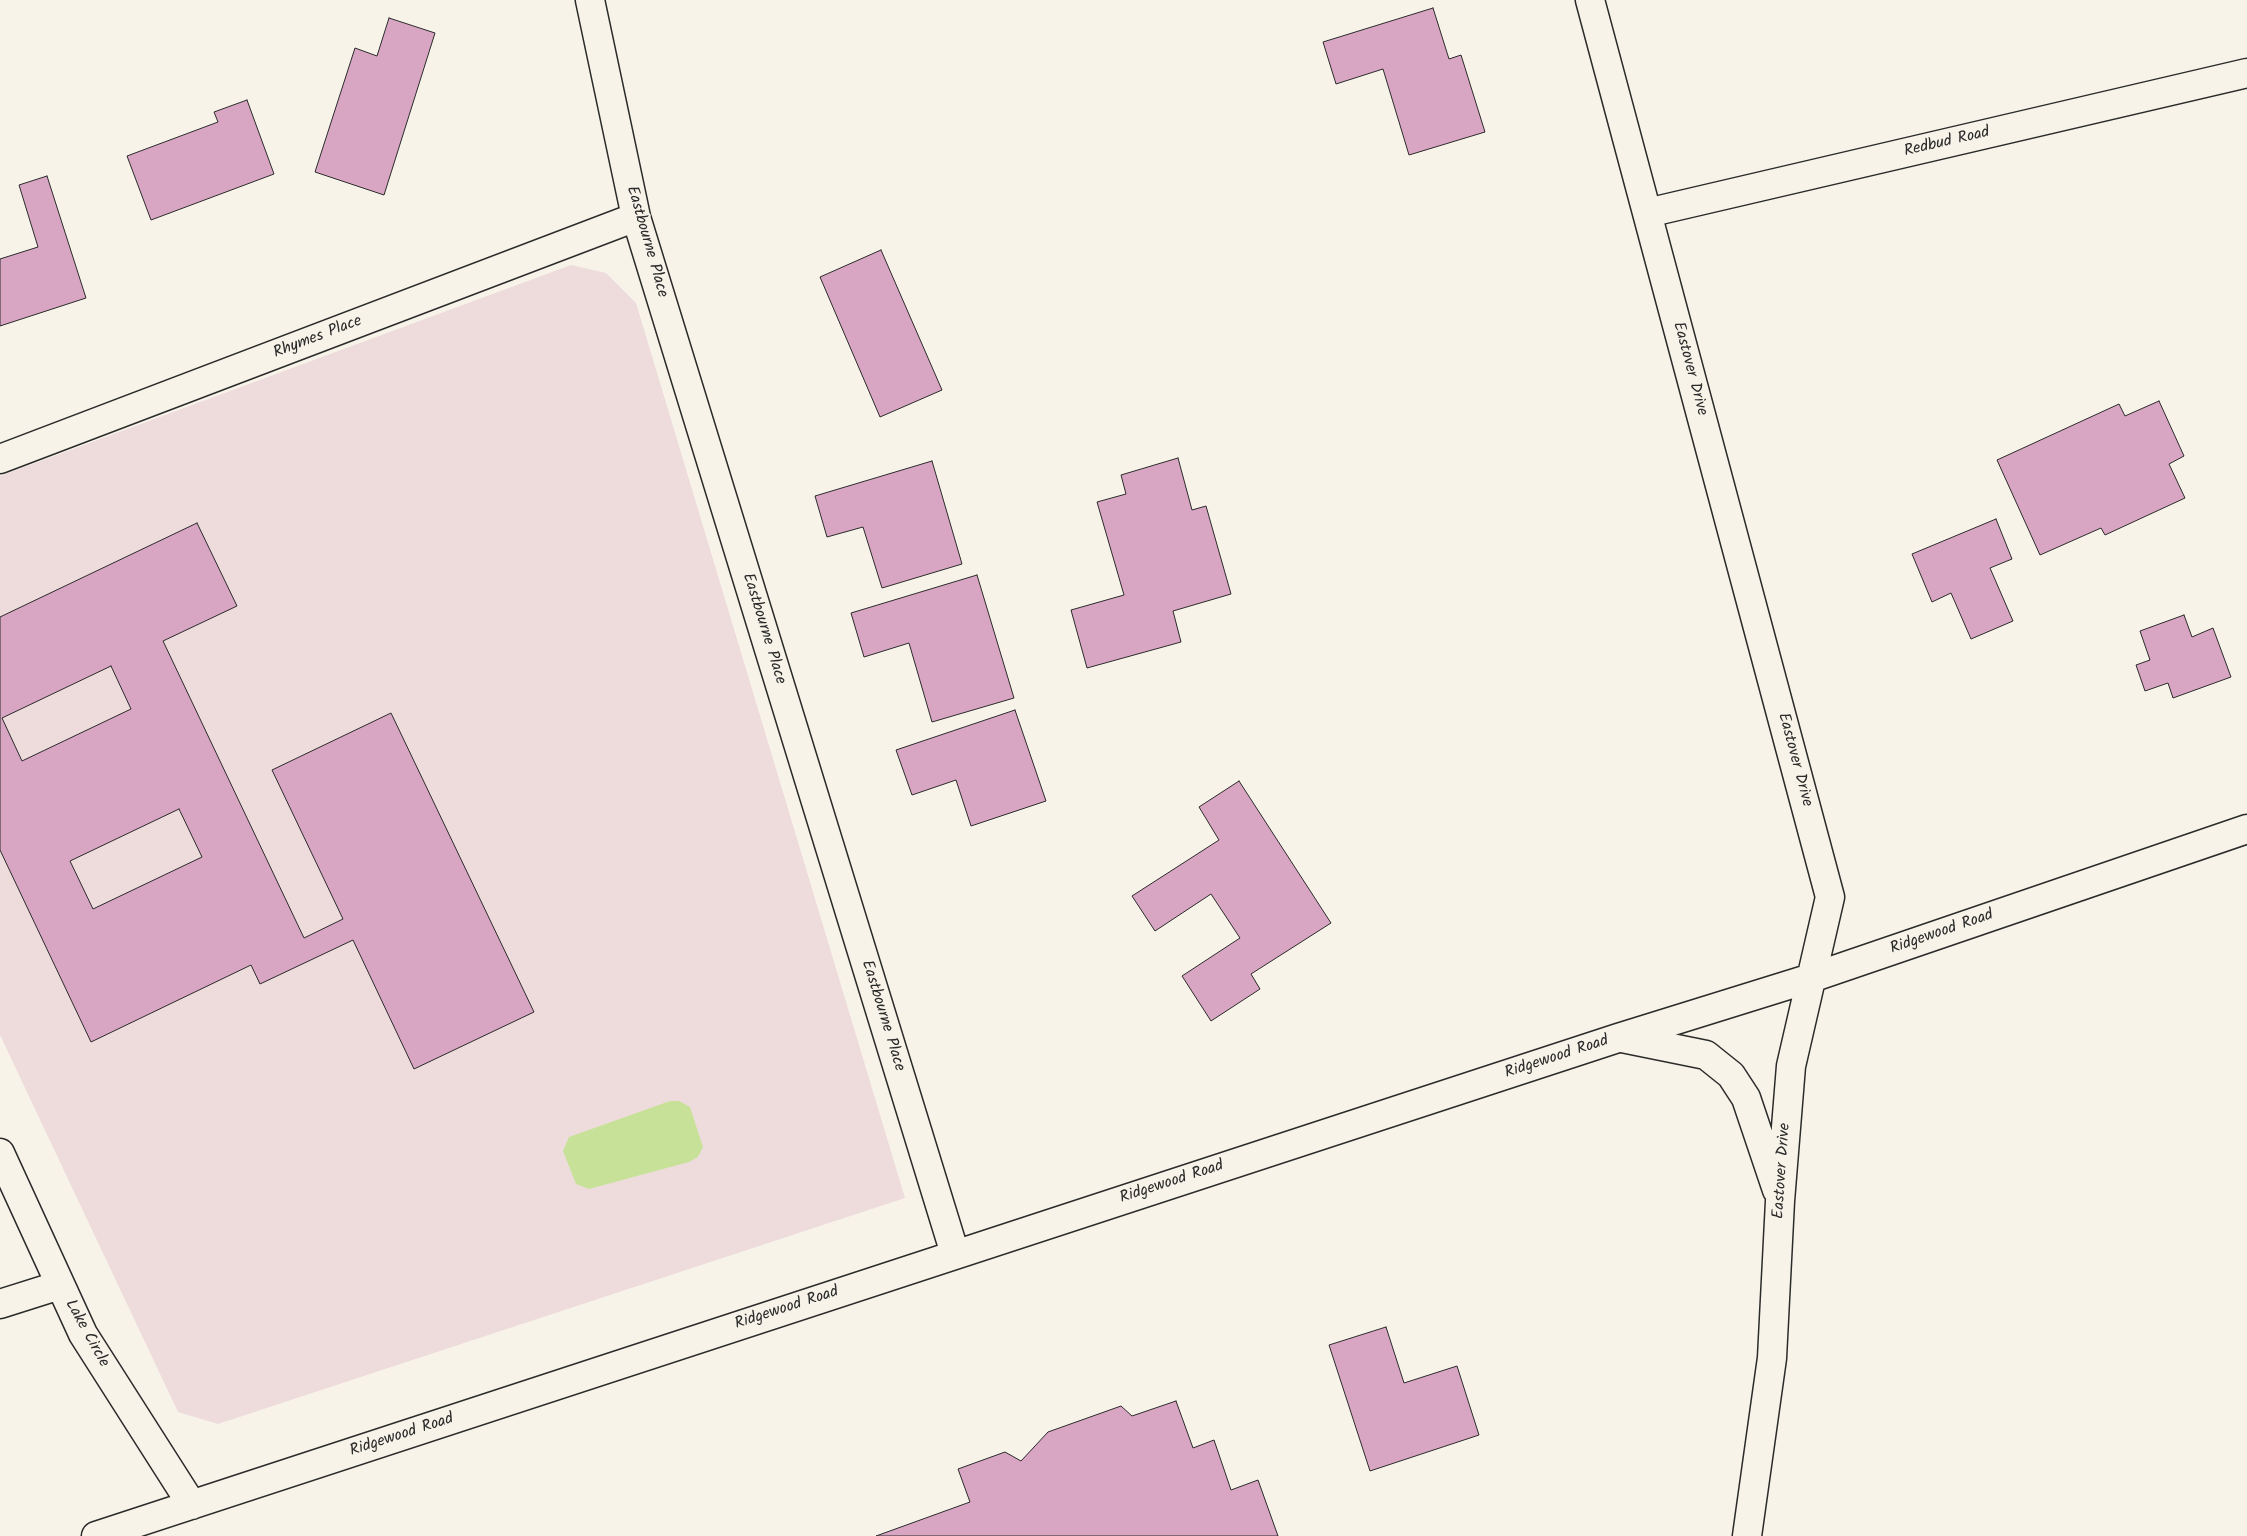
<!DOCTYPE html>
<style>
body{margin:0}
canvas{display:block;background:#f7f3e8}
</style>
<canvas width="2247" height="1536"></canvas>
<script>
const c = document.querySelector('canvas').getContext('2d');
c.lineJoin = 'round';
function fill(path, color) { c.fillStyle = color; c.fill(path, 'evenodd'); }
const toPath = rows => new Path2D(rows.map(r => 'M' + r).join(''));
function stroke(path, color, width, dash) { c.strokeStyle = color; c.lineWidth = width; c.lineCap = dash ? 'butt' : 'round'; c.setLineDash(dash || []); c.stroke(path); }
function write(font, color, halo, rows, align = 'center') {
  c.font = font + ' Kalam,sans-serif'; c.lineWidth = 4; c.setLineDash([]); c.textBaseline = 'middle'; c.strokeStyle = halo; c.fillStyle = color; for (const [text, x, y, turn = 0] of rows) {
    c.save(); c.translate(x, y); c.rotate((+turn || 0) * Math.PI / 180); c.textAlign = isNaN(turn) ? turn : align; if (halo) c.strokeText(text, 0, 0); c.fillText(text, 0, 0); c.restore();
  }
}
fill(toPath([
 [571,265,606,273,636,303,905,1198,218,1424,178,1412,0,1035,0,476]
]), '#eedcdd');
fill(toPath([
 [670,1101,679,1101,690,1107,703,1147,698,1157,689,1162,589,1189,576,1184,563,1151,569,1137]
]), '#c7e298');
const building = toPath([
 [1433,8,1449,59,1461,55,1485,132,1409,155,1383,69,1336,84,1323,42,1433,8],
 [389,18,435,33,384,195,315,172,355,48,377,56,389,18],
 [247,100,274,174,151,220,127,156,218,122,214,112,247,100],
 [47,176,86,298,0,326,0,259,38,247,19,185,47,176],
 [881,250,942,390,880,417,820,277,881,250],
 [2159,401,2184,456,2169,464,2185,498,2105,535,2101,528,2040,555,1997,460,2119,404,2125,416,2159,401],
 [1178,458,1192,510,1206,506,1231,594,1173,611,1181,642,1087,668,1071,610,1124,595,1097,502,1126,494,1121,475,1178,458],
 [932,461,962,564,882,588,863,527,827,537,815,496,932,461],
 [1996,519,2012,559,1990,568,2013,621,1971,639,1951,593,1932,602,1912,554,1996,519],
 [197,523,237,606,163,641,304,938,343,919,272,770,391,713,534,1012,414,1069,353,940,260,984,251,965,91,1042,0,850,0,617,197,523],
 [111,666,131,709,22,761,2,718,111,666],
 [179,809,202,857,93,909,70,861,179,809],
 [977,575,1014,698,932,722,909,643,864,657,851,613,977,575],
 [2184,615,2192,637,2213,628,2231,677,2173,698,2168,683,2145,691,2136,665,2150,660,2140,631,2184,615],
 [1015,710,1046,801,971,826,956,780,912,795,896,750,1015,710],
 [1239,781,1331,923,1251,974,1260,989,1211,1021,1182,976,1240,938,1211,894,1155,931,1132,896,1219,840,1199,807,1239,781],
 [1386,1327,1404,1383,1457,1366,1479,1435,1370,1471,1329,1345,1386,1327],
 [1176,1401,1193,1448,1214,1440,1231,1490,1258,1480,1278,1536,876,1536,970,1502,958,1469,1005,1452,1021,1461,1048,1432,1121,1406,1132,1416,1176,1401]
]);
fill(building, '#d8a6c3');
stroke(building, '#2b2b2b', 1);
const minor = toPath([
 [590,0,636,217,955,1254],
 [1590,0,1830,897,1791,1066,1780,1201,1772,1358,1747,1536],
 [1647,213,2247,73],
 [0,459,636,217],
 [1622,1038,1706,1055,1731,1075,1746,1098,1777,1190],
 [0,1153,83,1334,192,1505],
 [0,1304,60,1285],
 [96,1536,1618,1038,1811,978,2247,829]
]);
stroke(minor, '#2b2b2b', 31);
stroke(minor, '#f7f3e8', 28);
write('16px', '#2b2b2b', '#f7f3e8', [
 ["Redbud Road",1947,143,-13],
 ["Eastbourne Place",646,242,74],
 ["Rhymes Place",318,338,-21],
 ["Eastover Drive",1689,369,75],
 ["Eastbourne Place",763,629,73],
 ["Eastover Drive",1794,760,75],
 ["Ridgewood Road",1942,933,-19],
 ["Eastbourne Place",882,1016,73],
 ["Ridgewood Road",1557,1058,-18],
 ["Eastover Drive",1783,1171,-86],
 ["Ridgewood Road",1172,1183,-18],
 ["Ridgewood Road",787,1309,-18],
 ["Lake Circle",86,1334,61],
 ["Ridgewood Road",402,1436,-18]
]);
</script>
